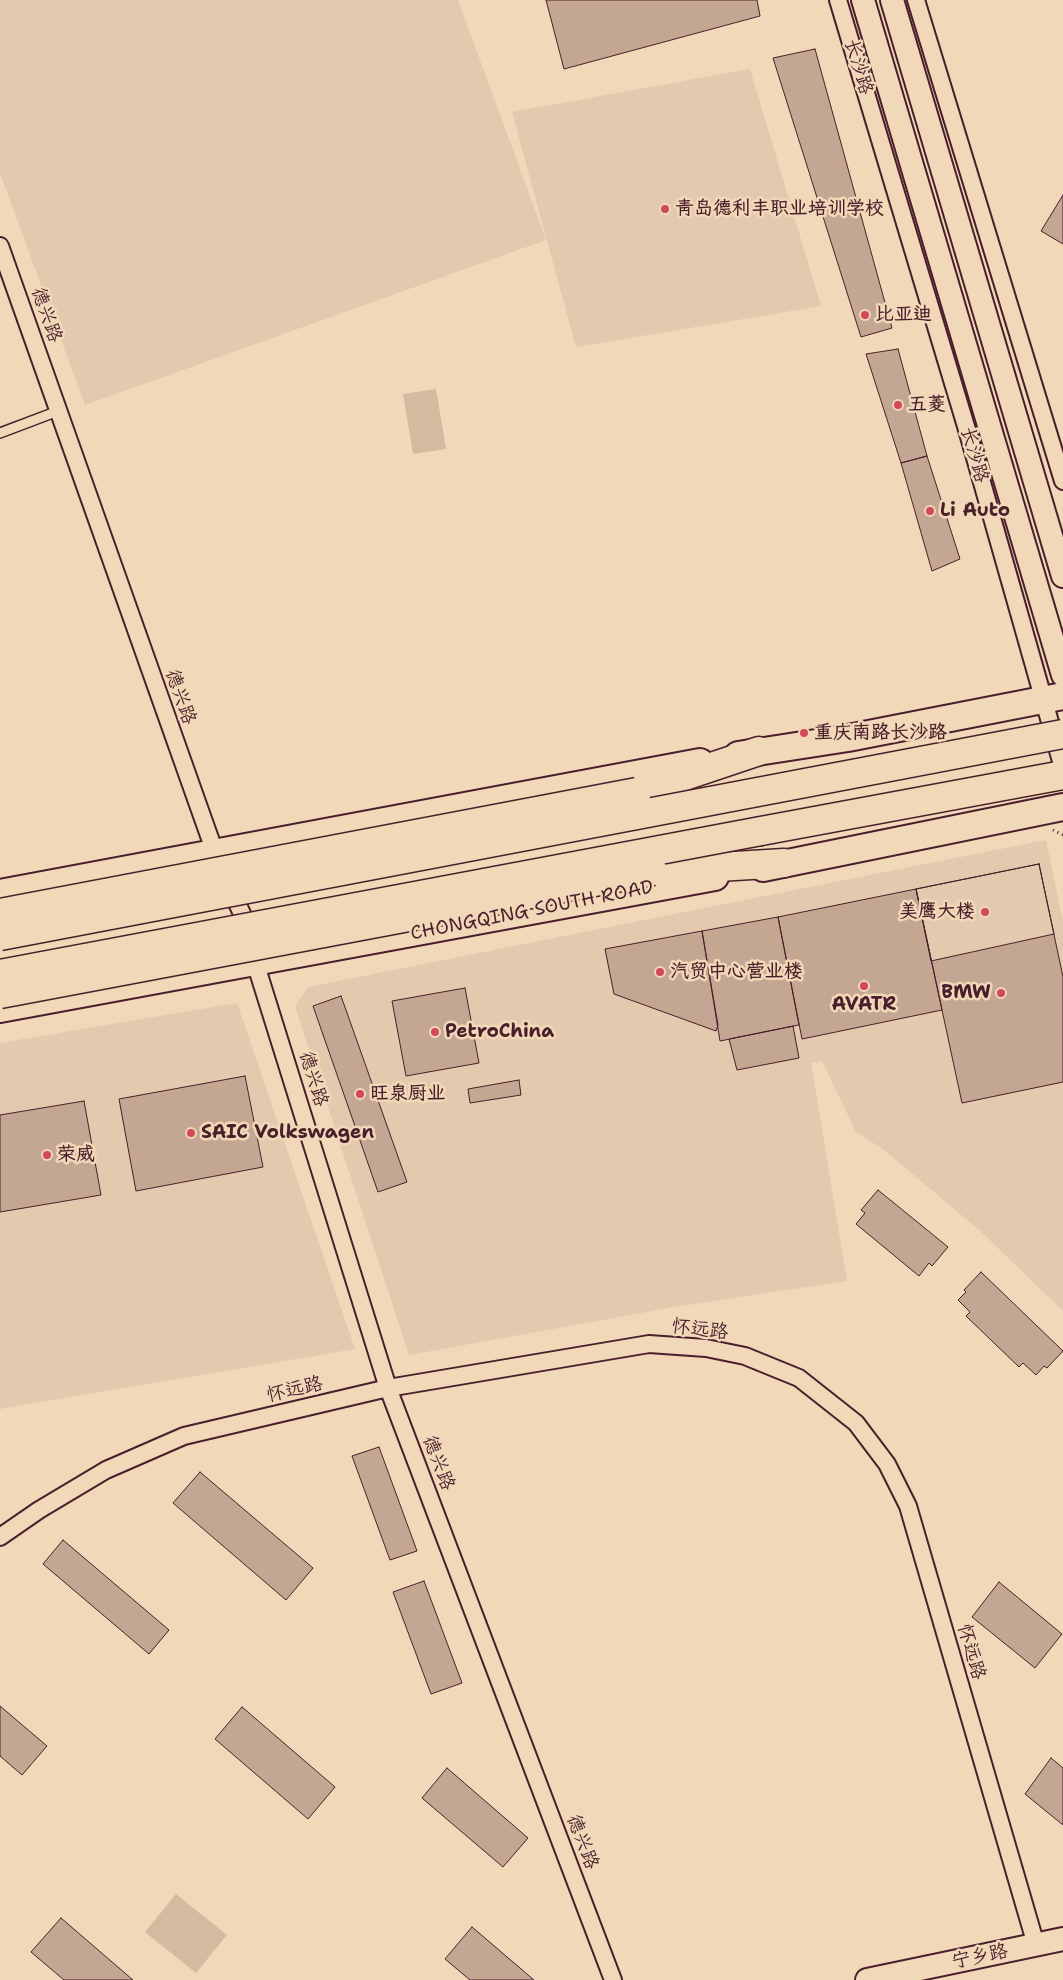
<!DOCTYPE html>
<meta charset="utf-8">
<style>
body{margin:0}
canvas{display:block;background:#f0d8b8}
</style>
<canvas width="1063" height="1980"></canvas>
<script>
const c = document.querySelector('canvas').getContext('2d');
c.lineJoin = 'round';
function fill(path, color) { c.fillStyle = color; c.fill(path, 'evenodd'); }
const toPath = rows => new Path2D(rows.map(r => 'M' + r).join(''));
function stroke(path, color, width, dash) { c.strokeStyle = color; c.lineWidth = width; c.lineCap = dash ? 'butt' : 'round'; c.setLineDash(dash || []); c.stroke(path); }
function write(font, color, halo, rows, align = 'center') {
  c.font = font + ' "Shantell Sans","LXGW WenKai TC",sans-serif'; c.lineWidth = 5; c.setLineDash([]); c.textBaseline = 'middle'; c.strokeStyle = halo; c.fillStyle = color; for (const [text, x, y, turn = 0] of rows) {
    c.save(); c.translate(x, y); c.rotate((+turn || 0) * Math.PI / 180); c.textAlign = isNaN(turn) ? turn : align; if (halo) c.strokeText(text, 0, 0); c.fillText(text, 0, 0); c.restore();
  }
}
fill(toPath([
 [0,0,458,0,546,240,85,405,0,173],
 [750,69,821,306,576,347,512,112],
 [1046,840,1063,921,1063,1311,979,1230,883,1149,856,1132,822,1061,811,1063,847,1281,674,1307,409,1355,295,1006,308,987],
 [237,1003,355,1349,0,1409,0,1043]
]), '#e3c9ad');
fill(toPath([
 [436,389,446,449,413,454,403,394],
 [176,1894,227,1935,196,1973,145,1932]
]), '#d5baa0');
const building = toPath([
 [546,0,757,0,760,16,564,69,546,0],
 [815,49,892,328,861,337,773,58,815,49],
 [1063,195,1063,244,1041,231,1063,195],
 [898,349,927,456,901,463,866,354,898,349],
 [927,456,960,559,932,571,901,463,927,456],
 [1039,864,1063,977,1063,1082,962,1103,916,889,1039,864],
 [1039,864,1054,934,931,961,916,889,1039,864],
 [916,889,942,1010,802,1039,778,917,916,889],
 [778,917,799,1025,720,1041,702,931,778,917],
 [702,931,718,1025,716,1031,614,994,605,949,702,931],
 [465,988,479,1063,406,1076,392,1001,465,988],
 [341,996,407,1182,378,1192,313,1006,341,996],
 [793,1026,799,1058,737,1070,729,1039,793,1026],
 [245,1076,263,1167,136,1191,119,1099,245,1076],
 [519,1080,521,1095,470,1103,468,1089,519,1080],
 [84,1101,101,1195,0,1212,0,1115,84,1101],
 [878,1190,948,1247,932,1266,929,1263,919,1276,856,1224,865,1213,861,1210,878,1190],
 [981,1272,1063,1351,1047,1368,1044,1366,1036,1375,1023,1363,1019,1367,966,1316,970,1312,958,1300,966,1292,964,1290,981,1272],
 [379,1447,417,1551,390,1560,352,1456,379,1447],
 [200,1472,313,1568,286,1600,173,1503,200,1472],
 [63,1540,169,1630,149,1654,43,1564,63,1540],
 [424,1581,462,1683,431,1694,393,1592,424,1581],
 [999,1582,1062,1634,1035,1668,972,1617,999,1582],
 [0,1706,47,1746,22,1775,0,1756,0,1706],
 [242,1707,335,1787,308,1819,215,1739,242,1707],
 [1051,1758,1063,1768,1063,1825,1025,1794,1051,1758],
 [447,1768,528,1838,503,1867,422,1798,447,1768],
 [61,1918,133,1980,64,1980,31,1952,61,1918],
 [472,1927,534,1980,470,1980,445,1959,472,1927]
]);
fill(building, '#c4a793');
stroke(building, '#4a1f2b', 1);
const lane = toPath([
 [0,433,58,411]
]);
const street = toPath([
 [838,0,968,433,1063,768],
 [916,0,1063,481],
 [0,246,218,861],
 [229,886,244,918,255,962,388,1388,613,1980],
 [0,1537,39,1510,106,1470,184,1436,388,1388,649,1344,706,1348,745,1356,799,1378,856,1423,887,1464,908,1506,1036,1945]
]);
const secondary = toPath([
 [863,0,1063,675],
 [892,0,1063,576],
 [867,1980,1063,1939]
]);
const primary = toPath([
 [738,755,848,738,1063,696],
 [763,868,1063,807],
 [0,893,700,762],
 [0,1009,715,877]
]);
const highway = toPath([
 [637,792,759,751],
 [761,831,1063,775],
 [653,871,784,863]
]);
stroke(lane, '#4a1f2b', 12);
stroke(street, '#4a1f2b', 20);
stroke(secondary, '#4a1f2b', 26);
stroke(primary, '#4a1f2b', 30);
stroke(highway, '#4a1f2b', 31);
stroke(toPath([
 [1053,830,1063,835]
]), '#4a1f2b', 3, [1, 4]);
stroke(lane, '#f0d8b8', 9);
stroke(street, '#f0d8b8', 16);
stroke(secondary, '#f0d8b8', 22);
stroke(primary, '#f0d8b8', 26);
stroke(highway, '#f0d8b8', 28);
const highwayBridge = toPath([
 [0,913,637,792],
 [0,936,1063,734],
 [0,974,761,831],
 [0,994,653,871]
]);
stroke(highwayBridge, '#4a1f2b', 31, []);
stroke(highwayBridge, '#f0d8b8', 28);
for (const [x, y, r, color] of [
 [665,209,5,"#d1495b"],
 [865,315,5,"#d1495b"],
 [898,405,5,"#d1495b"],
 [930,511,5,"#d1495b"],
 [804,733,5,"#d1495b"],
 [985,912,5,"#d1495b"],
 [660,972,5,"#d1495b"],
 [864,986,5,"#d1495b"],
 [1001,993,5,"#d1495b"],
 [435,1032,5,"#d1495b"],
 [360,1094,5,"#d1495b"],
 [191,1133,5,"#d1495b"],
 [47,1155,5,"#d1495b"]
]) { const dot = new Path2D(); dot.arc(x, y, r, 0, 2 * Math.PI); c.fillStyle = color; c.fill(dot); stroke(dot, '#f0d8b8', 2); }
write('19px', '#4a1f2b', '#f0d8b8', [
 ["长沙路",858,67,73],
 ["德兴路",46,315,71],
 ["长沙路",974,455,74],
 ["德兴路",180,697,71],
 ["CHONGQING SOUTH ROAD",532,911,-11],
 ["德兴路",313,1079,73],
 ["怀远路",700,1330,7],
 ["怀远路",295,1390,-13],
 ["德兴路",438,1463,69],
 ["怀远路",971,1652,74],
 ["德兴路",582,1842,69],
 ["宁乡路",980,1957,-12]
]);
write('bold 19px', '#4a1f2b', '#f0d8b8', [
 ["青岛德利丰职业培训学校",675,209],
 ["比亚迪",875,315],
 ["五菱",908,405],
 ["Li Auto",940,511],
 ["重庆南路长沙路",814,733],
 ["美鹰大楼",975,912,"right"],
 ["汽贸中心营业楼",670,972],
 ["BMW",991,993,"right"],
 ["AVATR",864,1005,"center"],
 ["PetroChina",445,1032],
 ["旺泉厨业",370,1094],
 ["SAIC Volkswagen",201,1133],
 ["荣威",57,1155]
], 'left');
</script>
